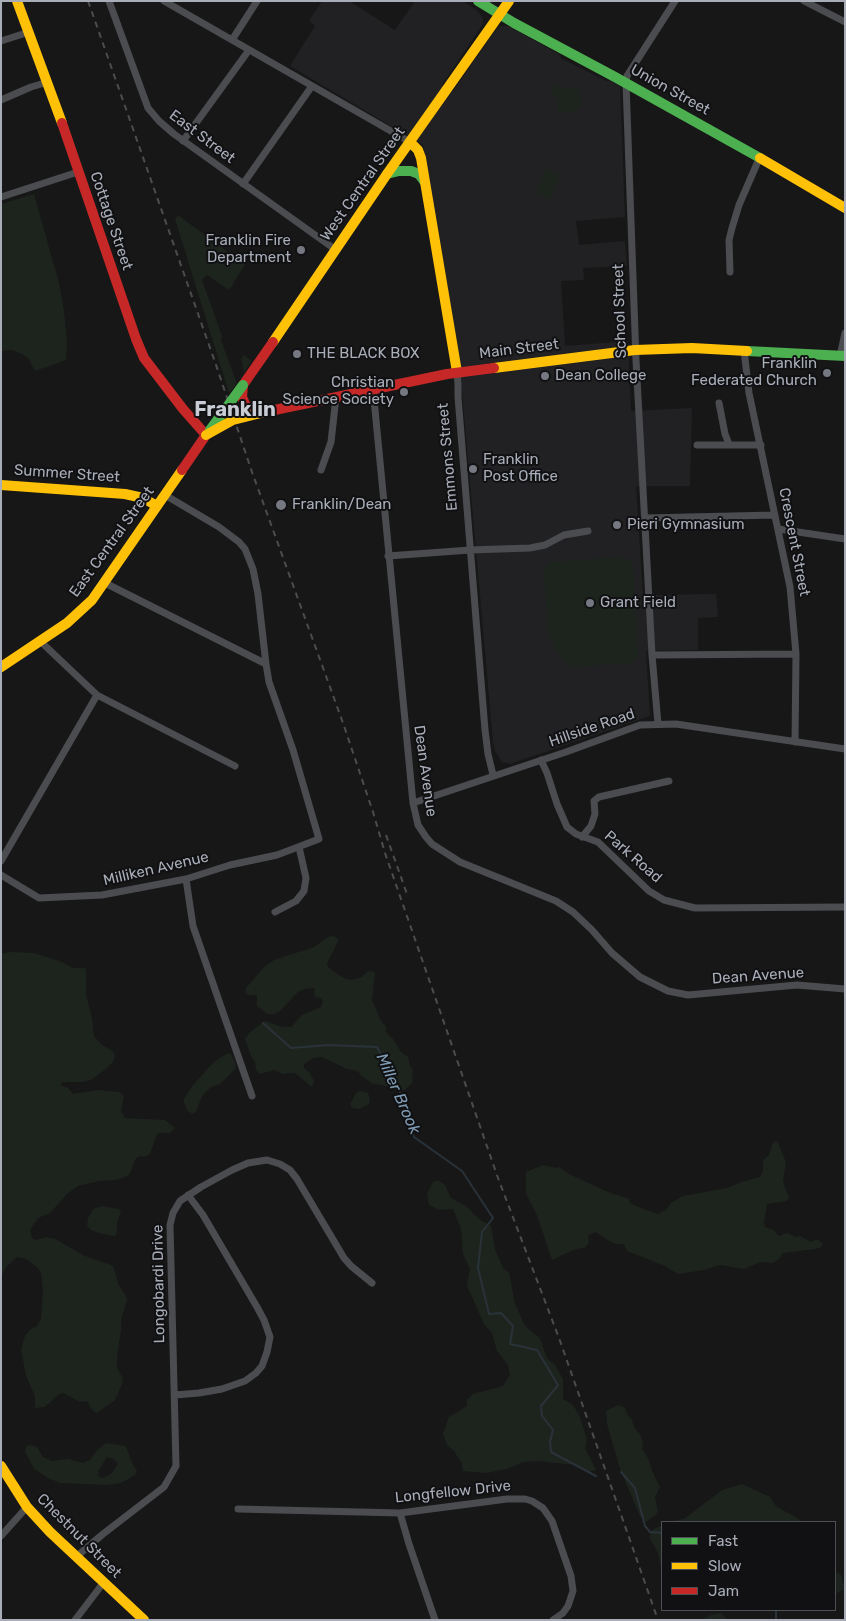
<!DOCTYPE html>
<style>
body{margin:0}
#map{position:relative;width:846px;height:1621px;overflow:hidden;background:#171717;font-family:Rubik,sans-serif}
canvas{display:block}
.frame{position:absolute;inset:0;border:2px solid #a8adb8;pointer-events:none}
.legend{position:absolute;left:661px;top:1521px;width:175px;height:90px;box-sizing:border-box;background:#111113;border:1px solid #4d4f55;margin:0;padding:6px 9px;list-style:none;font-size:15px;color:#a8adb8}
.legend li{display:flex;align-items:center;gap:10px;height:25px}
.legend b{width:25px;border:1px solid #4d4f55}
</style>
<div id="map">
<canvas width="846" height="1621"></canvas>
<div class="frame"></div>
<ul class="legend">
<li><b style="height:6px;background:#4caf50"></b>Fast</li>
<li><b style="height:6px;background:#ffc107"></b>Slow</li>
<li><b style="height:6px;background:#c62828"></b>Jam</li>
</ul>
</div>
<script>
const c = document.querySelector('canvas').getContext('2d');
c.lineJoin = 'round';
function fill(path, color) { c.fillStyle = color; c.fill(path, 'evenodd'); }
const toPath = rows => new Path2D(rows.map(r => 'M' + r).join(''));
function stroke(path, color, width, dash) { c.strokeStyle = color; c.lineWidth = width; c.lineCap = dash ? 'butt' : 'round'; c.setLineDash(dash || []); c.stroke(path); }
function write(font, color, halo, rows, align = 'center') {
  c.font = font + ' Rubik,sans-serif'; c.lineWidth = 4; c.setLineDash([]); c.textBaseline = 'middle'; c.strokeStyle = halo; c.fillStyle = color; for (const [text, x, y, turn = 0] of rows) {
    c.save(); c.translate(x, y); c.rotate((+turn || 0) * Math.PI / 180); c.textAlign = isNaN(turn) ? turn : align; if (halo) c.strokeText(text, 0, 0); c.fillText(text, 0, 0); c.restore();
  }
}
fill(toPath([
 [322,1,349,1,395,30,415,1,462,1,477,10,483,18,483,24,442,85,453,91,497,28,500,26,508,26,559,54,562,59,607,81,611,81,620,86,625,217,576,221,579,245,625,241,627,266,583,268,584,280,561,281,565,346,628,341,631,411,692,408,690,486,636,486,643,595,716,594,718,617,698,618,698,650,646,651,650,716,510,764,502,762,495,751,493,742,459,358,423,145,290,66,315,26,309,21]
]), '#212123');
fill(toPath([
 [556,85,559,85,563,89,577,87,582,97,581,104,577,109,568,113,558,112,557,98,552,94,552,90],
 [546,168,561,175,550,200,535,193],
 [34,194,59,283,64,311,67,344,66,360,35,371,28,358,20,353,12,350,1,351,1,204],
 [178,215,245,265,229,290,207,275,202,280,222,336,221,340,237,384,229,393,175,219],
 [244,355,252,361,244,372,241,359],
 [623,557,630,560,633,566,638,654,636,660,631,663,575,667,565,663,551,640,548,633,544,572,545,566,551,562],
 [334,936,339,940,327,963,328,967,333,971,346,979,352,980,362,977,368,971,375,972,372,1000,381,1021,386,1026,386,1032,393,1039,401,1052,408,1057,410,1066,413,1070,412,1083,405,1090,394,1090,383,1085,373,1084,361,1076,358,1071,347,1069,322,1057,313,1058,304,1064,304,1068,309,1072,314,1081,312,1087,295,1073,283,1074,274,1070,260,1074,256,1070,255,1062,251,1056,245,1039,250,1032,265,1021,283,1027,291,1027,302,1015,321,1007,323,1001,321,998,315,997,314,988,304,989,298,992,281,1010,274,1014,267,1014,257,1006,257,995,248,995,245,992,246,988,264,967,274,960,314,947,328,937],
 [10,952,34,953,62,962,73,968,83,968,86,969,86,995,92,1018,94,1036,102,1045,114,1052,115,1057,113,1062,103,1071,91,1080,83,1082,63,1082,60,1085,68,1088,73,1094,98,1090,120,1092,124,1096,121,1111,125,1118,165,1120,175,1128,170,1133,160,1133,157,1134,150,1154,145,1157,140,1156,136,1158,130,1173,127,1176,116,1180,99,1181,78,1186,68,1193,50,1213,38,1218,30,1230,32,1238,36,1240,46,1237,55,1239,85,1256,111,1265,114,1268,118,1284,126,1296,127,1300,121,1320,121,1330,117,1357,117,1368,123,1378,122,1384,115,1400,97,1413,93,1411,87,1401,80,1402,63,1393,58,1395,45,1407,35,1408,35,1396,26,1376,21,1349,25,1336,30,1330,37,1326,41,1319,43,1290,41,1273,37,1267,26,1259,17,1257,6,1267,1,1278,1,954],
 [228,1053,231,1054,235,1062,236,1068,220,1084,211,1087,202,1096,196,1112,192,1114,187,1110,184,1102,184,1099,192,1086,215,1061],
 [360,1091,368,1093,370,1099,369,1104,359,1109,352,1108,350,1104,356,1093],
 [777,1141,786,1162,783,1181,789,1198,786,1201,767,1204,764,1223,765,1227,773,1230,779,1236,787,1233,796,1237,800,1236,811,1242,816,1239,823,1243,821,1247,816,1249,783,1253,779,1259,773,1263,760,1262,744,1269,720,1265,704,1270,678,1274,665,1266,627,1251,624,1244,616,1244,607,1240,596,1232,588,1235,589,1242,586,1247,573,1250,552,1260,537,1215,526,1194,526,1172,543,1165,556,1168,559,1167,569,1174,608,1192,629,1199,630,1203,638,1207,658,1214,666,1210,671,1203,683,1196,727,1188,742,1182,760,1177,763,1171,763,1160,769,1155,773,1142],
 [438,1180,445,1185,451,1198,466,1206,479,1219,491,1226,495,1249,503,1268,509,1272,515,1304,525,1326,540,1338,547,1358,555,1365,563,1379,563,1399,573,1405,579,1415,587,1439,585,1448,596,1470,588,1472,576,1465,538,1461,523,1462,507,1469,485,1473,463,1471,461,1462,454,1451,447,1445,443,1433,449,1417,467,1406,467,1400,473,1394,503,1386,510,1375,508,1365,497,1351,492,1333,484,1324,468,1288,467,1284,470,1269,463,1254,461,1229,453,1209,439,1210,429,1205,427,1194,433,1182],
 [102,1206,119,1209,121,1212,117,1222,117,1232,116,1235,114,1236,99,1233,91,1230,87,1226,88,1218,93,1209],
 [618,1405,625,1408,628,1416,631,1418,635,1429,640,1434,643,1442,642,1448,649,1460,652,1471,660,1487,655,1497,658,1511,657,1514,646,1522,640,1516,620,1469,607,1424,606,1411],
 [106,1443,126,1446,133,1465,137,1471,135,1475,121,1483,107,1485,60,1483,48,1478,34,1469,25,1451,26,1446,30,1445,37,1447,43,1457,52,1461,69,1459,83,1463,90,1460,97,1450],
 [107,1457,114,1459,118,1464,111,1474,103,1478,98,1476,99,1470],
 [742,1484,770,1497,776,1506,797,1518,802,1522,667,1522,684,1519,722,1490],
 [662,1525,662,1570,658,1553,649,1537,652,1530],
 [835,1571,841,1575,845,1589,835,1594],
 [721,1613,727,1620,702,1620,711,1615]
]), '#1d241e');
stroke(toPath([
 [263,1023,291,1048,329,1045,377,1047,399,1089,414,1137,462,1171,493,1218,482,1232,478,1268,489,1314,501,1313,513,1326,510,1344,537,1350,558,1385,541,1406,542,1416,553,1430,550,1442,551,1452,596,1476],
 [621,1472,635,1488,645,1526,650,1532,662,1533],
 [776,1620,776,1610]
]), '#2a3239', 2);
stroke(toPath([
 [109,1,148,108,159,121,174,134,336,250],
 [164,1,410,142],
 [804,1,845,22],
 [232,40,257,1],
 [1,41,29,32],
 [1,100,31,87,48,82],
 [183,141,249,50],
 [243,184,312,86],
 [1,197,78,172],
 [730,272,729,240,732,228,739,205,759,159],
 [744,350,749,393,790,587,796,654,795,742],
 [840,356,845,333],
 [457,372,458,384,458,397,485,730,488,754,493,775],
 [373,389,413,803,418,825,426,837,432,844,460,862,556,901,573,912,592,930,612,953,640,977,668,991,688,995,797,985,845,989],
 [719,403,725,434,729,444],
 [697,445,761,445],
 [321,470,331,442,336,397],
 [165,495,219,527,239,542,245,549,253,569,258,594,266,664],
 [646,518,775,515],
 [778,529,845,539],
 [388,556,470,550,530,548,545,545,564,535,588,531],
 [40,641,97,695,235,766],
 [652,655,796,654],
 [658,724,652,655,636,360,626,83,627,76,675,1],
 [541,760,547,773,557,804,567,827,576,834,598,842,649,891,664,900,695,908,845,907],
 [413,803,566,752,640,725,676,724,845,749],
 [582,837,591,826,595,814,594,801,599,797,669,781],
 [1,861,97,695],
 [1,875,39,898,102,895,186,879,230,865,277,855,319,839,293,750,269,682,266,664,105,583],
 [186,879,193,926,252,1096],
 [275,912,296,901,304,891,306,878,299,847],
 [175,1395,199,1393,222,1389,245,1381,256,1373,262,1366,267,1352,270,1337,264,1320,257,1307,203,1215,188,1195],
 [238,1509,400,1513,507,1499,525,1499,532,1501,543,1508,552,1521,571,1576,573,1591,568,1606,563,1613,553,1620],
 [400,1513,409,1544,435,1620],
 [1,1536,27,1507],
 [76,1557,103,1534,164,1487,176,1466,170,1225,173,1213,180,1201,201,1187,232,1170,248,1163,267,1160,280,1164,290,1170,297,1179,344,1258,351,1266,372,1283],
 [75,1620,104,1582]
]), '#4b4c50', 7);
stroke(toPath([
 [478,1,514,23,615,77,760,158],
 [387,174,399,171,411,171,419,174,424,181],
 [747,351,845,356]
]), '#4caf50', 10);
stroke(toPath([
 [17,1,62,123],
 [410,142,418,150,421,158,457,372],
 [760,158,845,208],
 [273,342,387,174,509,1],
 [494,368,635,350,692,348,747,351],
 [1,485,125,494,143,498,157,506],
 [1,667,67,623,92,600,182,470],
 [1,1466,27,1507,50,1532,144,1620]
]), '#ffc107', 10);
stroke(toPath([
 [62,123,136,339,144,358,183,409,206,435,182,470],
 [273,342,243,385,242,397,246,406,253,410,265,412,447,374,494,368]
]), '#c62828', 10);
stroke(toPath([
 [88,1,215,362,252,472,343,723,373,812,385,853,498,1178,559,1338,658,1620],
 [386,835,407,894]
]), '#4b4c4f', 2, [6, 5]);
stroke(toPath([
 [210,430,243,385]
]), '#4caf50', 10);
stroke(toPath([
 [206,435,233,420,265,412]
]), '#ffc107', 10);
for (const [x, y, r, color] of [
 [301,250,5,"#757880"],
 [297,354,5,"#757880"],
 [827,373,5,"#757880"],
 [545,376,5,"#757880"],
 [404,392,5,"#757880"],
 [473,469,5,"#757880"],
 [281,505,6,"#757880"],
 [617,525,5,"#757880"],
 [590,603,5,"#757880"]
]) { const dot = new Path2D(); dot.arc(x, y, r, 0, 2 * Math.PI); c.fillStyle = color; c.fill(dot); stroke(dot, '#111113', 2); }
write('15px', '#a8adb8', '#111113', [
 ["Union Street",670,90,29],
 ["East Street",202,137,37],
 ["West Central Street",363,184,-55],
 ["Cottage Street",111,221,71],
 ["School Street",620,311,-92],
 ["Main Street",519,349,-7],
 ["Emmons Street",448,457,-95],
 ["Summer Street",67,474,4],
 ["East Central Street",112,542,-54],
 ["Crescent Street",794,542,79],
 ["Hillside Road",592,728,-19],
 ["Dean Avenue",425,771,82],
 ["Park Road",633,857,41],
 ["Milliken Avenue",156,869,-13],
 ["Dean Avenue",758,976,-4],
 ["Longobardi Drive",159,1284,-91],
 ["Longfellow Drive",453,1492,-6],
 ["Chestnut Street",79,1536,45]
]);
write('15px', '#a8adb8', '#111113', [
 ["Franklin Fire",291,241,"right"],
 ["Department",291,258,"right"],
 ["THE BLACK BOX",307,354],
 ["Franklin",817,364,"right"],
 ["Federated Church",817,381,"right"],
 ["Dean College",555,376],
 ["Christian",394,383,"right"],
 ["Science Society",394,400,"right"],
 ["Franklin",483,460],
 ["Post Office",483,477],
 ["Franklin/Dean",292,505],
 ["Pieri Gymnasium",627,525],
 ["Grant Field",600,603]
], 'left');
write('italic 16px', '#7f9bb3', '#111113', [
 ["Miller Brook",398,1094,66]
]);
write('bold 20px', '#c9ccd4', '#111113', [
 ["Franklin",235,410]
]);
</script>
